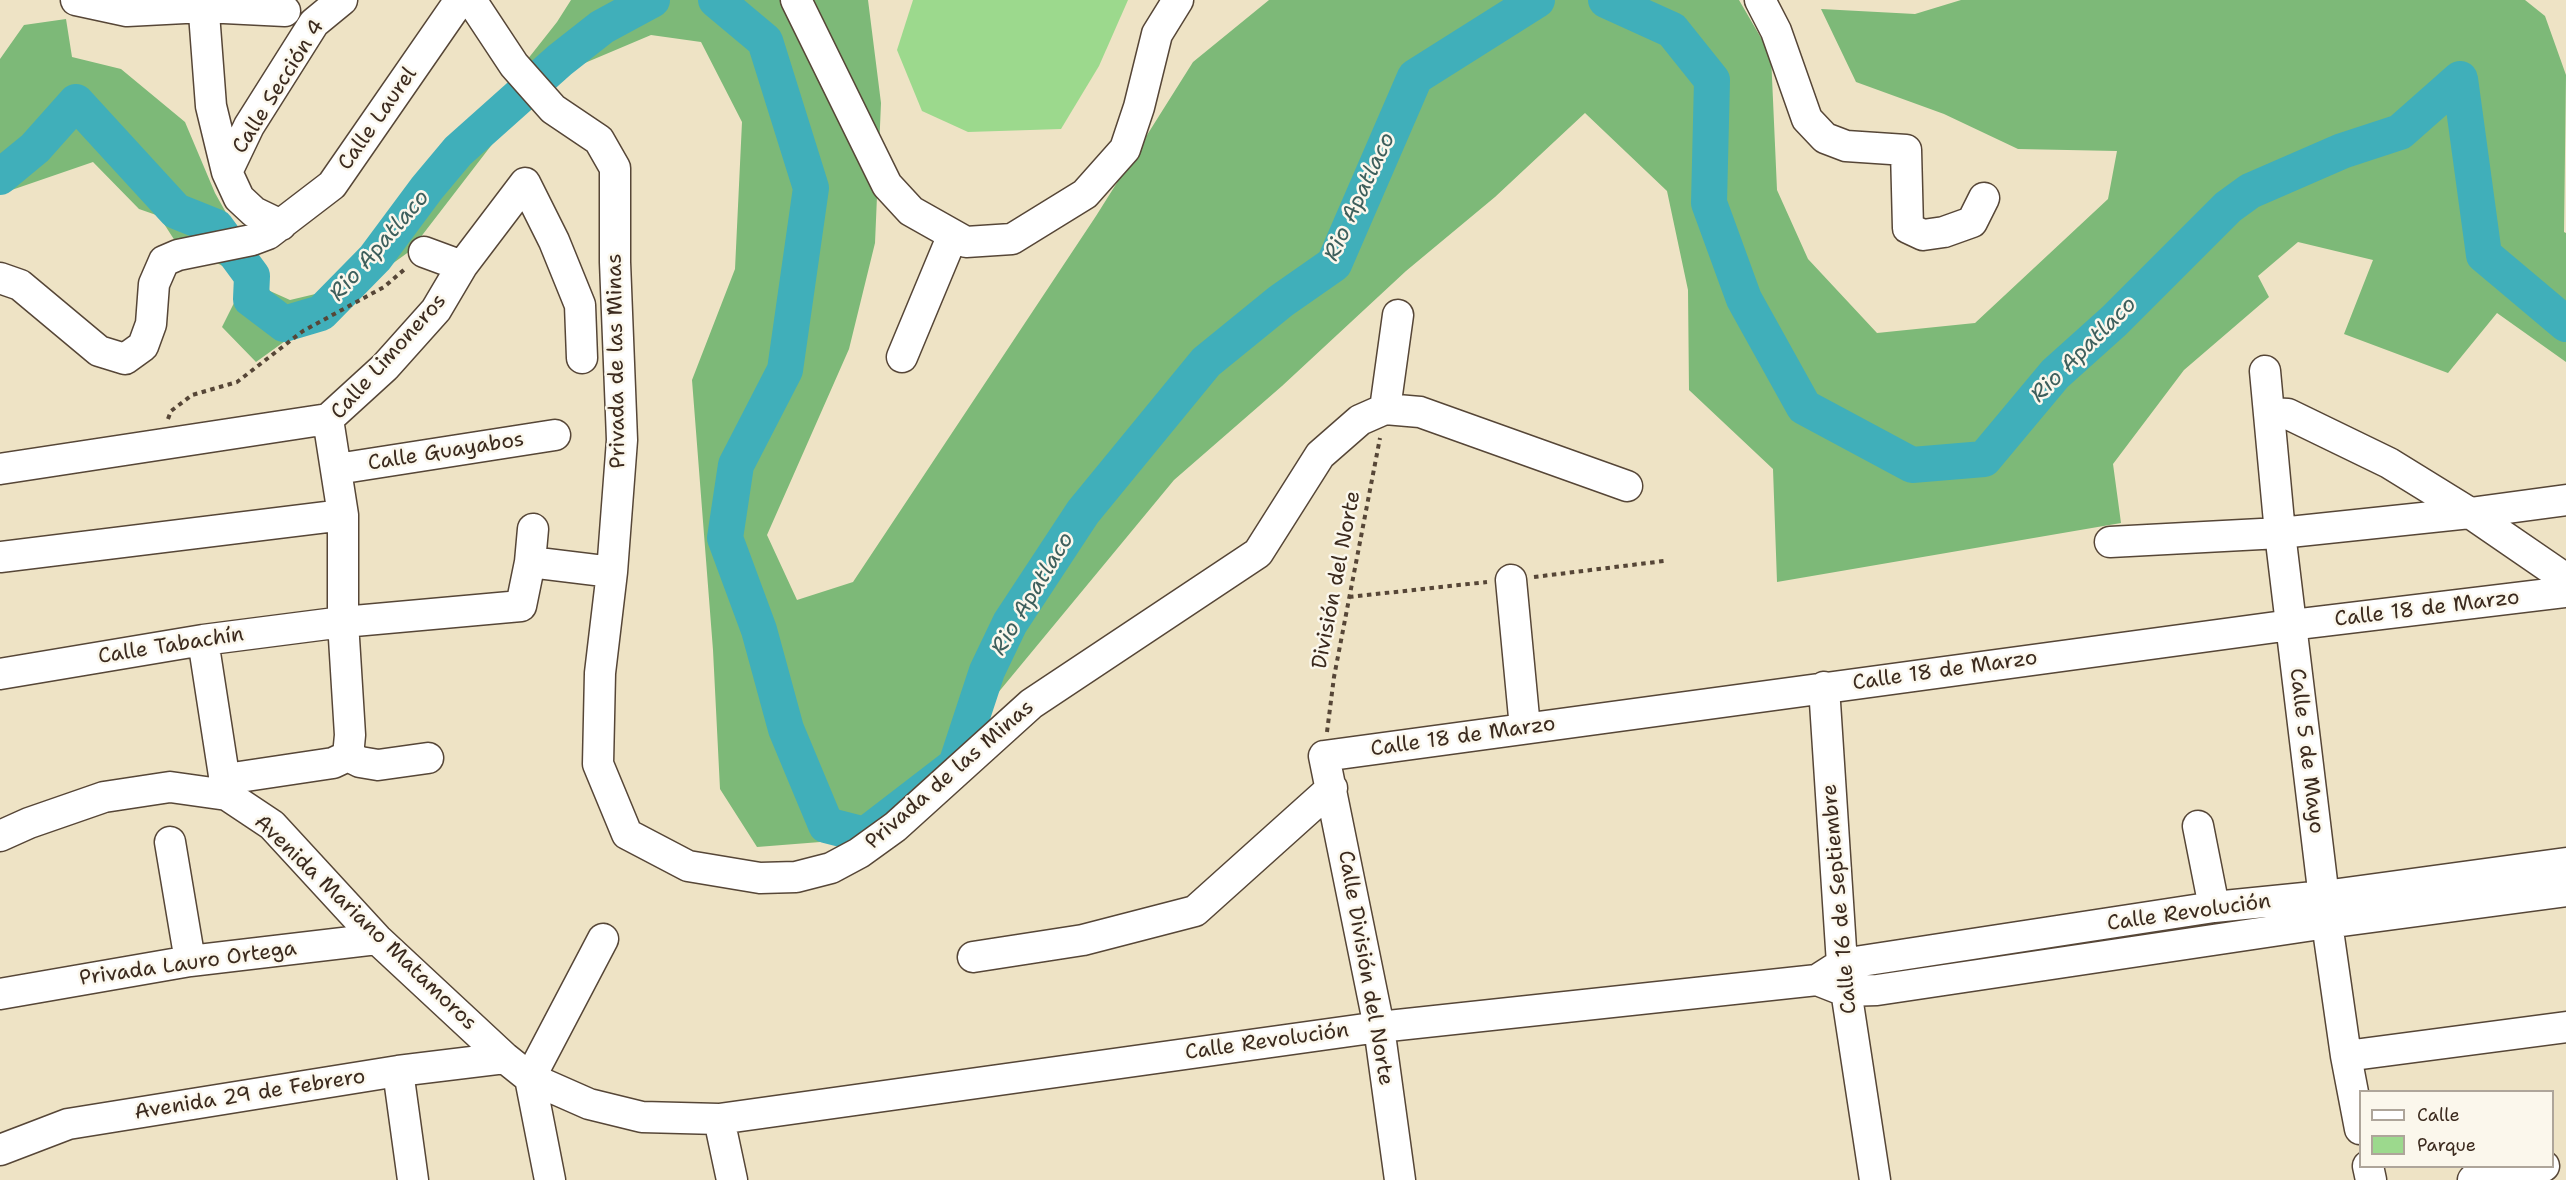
<!DOCTYPE html>
<meta charset="utf-8">
<style>
body{margin:0}
#map{position:relative;width:2566px;height:1180px;overflow:hidden;background:#eee3c5;font-family:"Shantell Sans",sans-serif}
canvas{display:block}
.legend{position:absolute;left:2359px;top:1090px;width:195px;height:78px;box-sizing:border-box;background:#fbf7ec;border:2px solid #aea59a;margin:0;padding:8px 10px;list-style:none;font-size:18px;color:#3b2a1e}
.legend li{display:flex;align-items:center;gap:12px;height:30px}
.legend b{width:30px;border:2px solid #aea59a}
</style>
<div id="map">
<canvas width="2566" height="1180"></canvas>
<ul class="legend">
<li><b style="height:8px;background:#fff"></b>Calle</li>
<li><b style="height:16px;background:#9cd98d"></b>Parque</li>
</ul>
</div>
<script>
const c = document.querySelector('canvas').getContext('2d');
c.lineJoin = 'round';
function fill(path, color) { c.fillStyle = color; c.fill(path, 'evenodd'); }
const toPath = rows => new Path2D(rows.map(r => 'M' + r).join(''));
function stroke(path, color, width, dash) { c.strokeStyle = color; c.lineWidth = width; c.lineCap = dash ? 'butt' : 'round'; c.setLineDash(dash || []); c.stroke(path); }
function write(font, color, halo, rows, align = 'center') {
  c.font = font + ' "Shantell Sans",sans-serif'; c.lineWidth = 5; c.setLineDash([]); c.textBaseline = 'middle'; c.strokeStyle = halo; c.fillStyle = color; for (const [text, x, y, turn = 0] of rows) {
    c.save(); c.translate(x, y); c.rotate((+turn || 0) * Math.PI / 180); c.textAlign = isNaN(turn) ? turn : align; if (halo) c.strokeText(text, 0, 0); c.fillText(text, 0, 0); c.restore();
  }
}
fill(toPath([
 [913,0,1128,0,1099,66,1061,129,968,132,922,111,897,50]
]), '#9cd98d');
fill(toPath([
 [571,0,868,0,881,103,875,243,849,349,767,535,797,600,853,582,1096,216,1193,62,1269,0,1739,0,1771,55,1777,190,1808,259,1877,333,1975,323,2108,199,2117,151,2018,149,1944,114,1856,82,1821,9,1915,14,1961,0,2525,0,2545,16,2566,75,2564,232,2566,233,2566,362,2497,313,2448,373,2344,334,2373,260,2298,242,2258,276,2269,297,2184,370,2113,464,2121,523,1777,582,1773,469,1689,390,1688,290,1667,191,1585,113,1495,197,1406,271,1282,386,1174,480,997,694,930,769,833,841,757,847,720,789,713,650,692,380,735,269,742,122,701,42,651,35,573,68,527,99,410,251,256,362,222,327,244,283,234,272,175,241,159,216,139,209,93,162,0,194,0,59,24,25,66,19,72,57,121,69,185,122,215,193,270,291,290,300,328,291,490,107,557,22]
]), '#7db978');
stroke(toPath([
 [716,0,765,41,811,188,785,370,736,465,725,538,759,630,786,729,826,825,865,835,956,765,987,671,1010,623,1083,512,1206,362,1281,301,1334,264,1415,77,1537,0],
 [1606,0,1672,30,1712,80,1709,203,1744,299,1804,407,1912,465,1984,459,2055,374,2114,321,2228,207,2250,191,2342,151,2400,132,2460,79,2484,255,2566,324],
 [0,177,35,148,76,102,176,211,216,227,252,276,251,299,284,324,321,313,375,258,427,188,458,151,560,60,602,27,652,0]
]), '#40afba', 36);
const minor = toPath([
 [76,0,127,11,204,7,285,11],
 [203,0,211,106,227,172],
 [471,0,514,65,553,109,599,140,615,168,615,262,622,440,612,572,600,673,598,764,627,834,688,866,760,878,796,877,831,868,859,853,895,827,1031,704,1258,553,1320,455,1360,420,1385,409,1420,412,1627,486],
 [796,0,887,185,911,211,966,242,1012,239,1085,194,1125,149,1139,107,1157,34,1178,0],
 [1760,0,1776,31,1807,119,1825,138,1846,146,1906,150,1908,228,1923,235,1944,232,1972,222,1984,198],
 [281,225,254,212,239,198,227,172,249,126,314,23,342,0],
 [424,252,462,266],
 [0,278,20,285,99,351,125,359,143,346,151,324,154,284,164,261,178,255,252,240,268,234,332,185,460,0],
 [902,357,952,237],
 [2265,371,2280,533,2327,923,2346,1056,2360,1129],
 [1385,409,1398,315],
 [2269,413,2288,414,2389,463,2470,513,2566,579],
 [328,419,385,367,436,310,462,266,525,183,554,241,580,305,582,358],
 [0,469,328,419],
 [337,469,555,435],
 [2110,542,2280,533,2470,513,2566,500],
 [0,557,343,515],
 [530,562,612,572],
 [1511,580,1525,728],
 [203,640,227,795],
 [0,674,203,640,343,622,521,606,530,562,533,529],
 [1824,687,1842,964,1875,1180],
 [348,756,360,762,378,765,428,758],
 [226,779,333,763,348,756,350,735,343,622,343,515,328,419],
 [2198,826,2214,907],
 [0,836,29,823,104,797,170,787,227,795,272,825,377,939,505,1058,530,1078,589,1104,642,1117,719,1119,1379,1027,1817,980,1845,991,1877,990,2327,923,2566,891],
 [170,842,190,961],
 [973,957,1083,940,1195,911,1332,788],
 [1817,980,1842,964,2214,907,2324,896,2566,863],
 [0,994,190,961,377,939],
 [2346,1056,2566,1027],
 [398,1071,413,1180],
 [719,1119,732,1180],
 [0,1150,68,1124,398,1071,505,1058],
 [2368,1166,2371,1180],
 [550,1180,530,1078,603,939],
 [1400,1180,1379,1027,1324,756,2291,625,2566,592],
 [2473,1180,2529,1174,2544,1166]
]);
stroke(minor, '#564637', 33);
stroke(toPath([
 [168,419,171,411,192,395,237,382,303,331,384,287,406,268],
 [1534,577,1664,561],
 [1349,597,1487,582],
 [1327,732,1334,677,1380,438]
]), '#564637', 4, [4.5, 4.5]);
stroke(minor, '#fff', 30);
write('21px', '#3b2a1e', '#fbf7ec', [
 ["Calle Sección 4",279,87,-58],
 ["Calle Laurel",378,119,-55],
 ["Calle Limoneros",389,357,-48],
 ["Privada de las Minas",617,361,-91],
 ["Calle Guayabos",446,452,-9],
 ["División del Norte",1337,580,-79],
 ["Calle 18 de Marzo",2427,609,-7],
 ["Calle Tabachín",171,646,-9],
 ["Calle 18 de Marzo",1945,671,-8],
 ["Calle 18 de Marzo",1463,737,-8],
 ["Calle 5 de Mayo",2306,751,83],
 ["Privada de las Minas",950,775,-41],
 ["Calle 16 de Septiembre",1840,899,-95],
 ["Calle Revolución",2189,913,-8],
 ["Avenida Mariano Matamoros",365,923,44],
 ["Privada Lauro Ortega",188,964,-8],
 ["Calle División del Norte",1365,968,80],
 ["Calle Revolución",1267,1042,-8],
 ["Avenida 29 de Febrero",250,1095,-9]
]);
write('italic 22px', '#3d5f5c', '#fbf7ec', [
 ["Rio Apatlaco",1360,197,-65],
 ["Rio Apatlaco",380,246,-49],
 ["Rio Apatlaco",2084,350,-45],
 ["Rio Apatlaco",1033,594,-59]
]);
</script>
